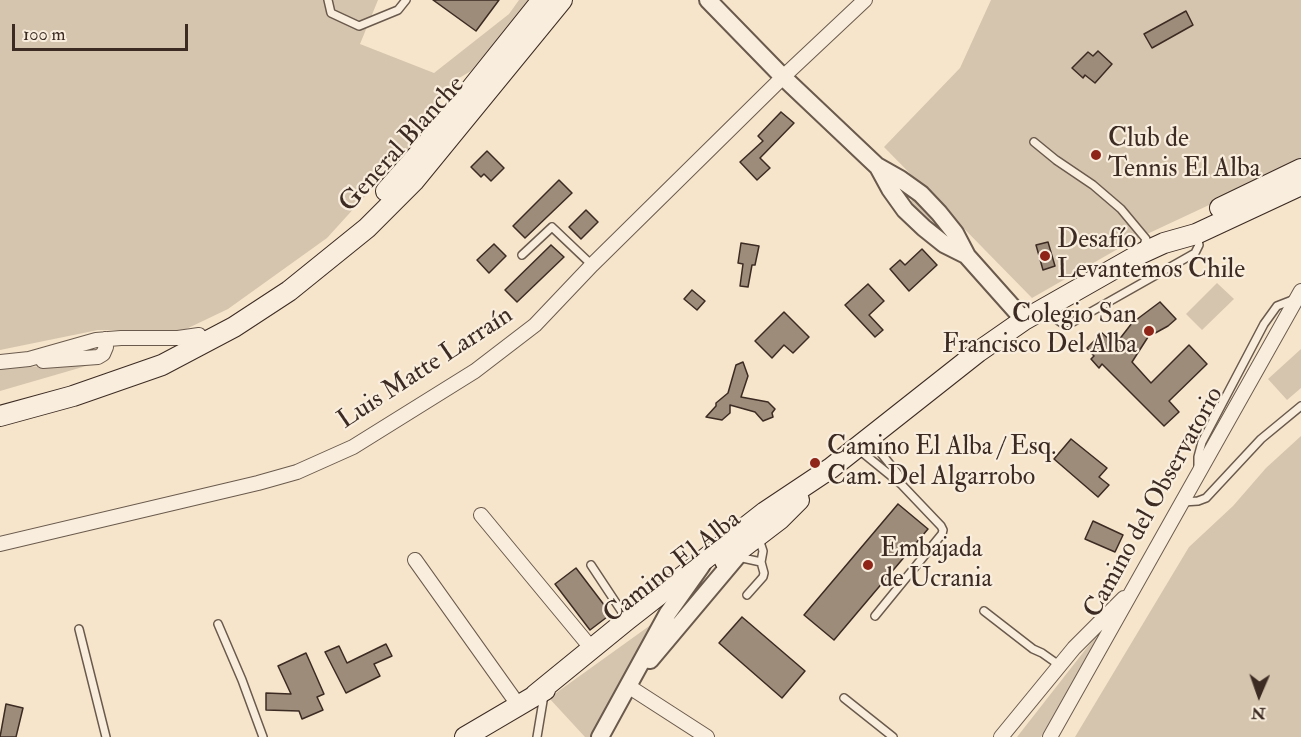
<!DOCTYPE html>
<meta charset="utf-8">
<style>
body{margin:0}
#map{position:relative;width:1301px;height:737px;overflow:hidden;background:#f6e5cb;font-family:"IM FELL Double Pica",serif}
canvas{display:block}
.north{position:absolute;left:1229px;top:665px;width:60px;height:60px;-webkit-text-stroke:4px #f9eedd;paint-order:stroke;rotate:182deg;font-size:16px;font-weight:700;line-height:24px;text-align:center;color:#3c2b23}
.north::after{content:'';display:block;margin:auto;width:21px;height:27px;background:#3c2b23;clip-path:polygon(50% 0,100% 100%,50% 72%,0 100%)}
.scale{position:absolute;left:12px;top:24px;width:176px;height:27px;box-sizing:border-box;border:3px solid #3c2b23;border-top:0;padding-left:8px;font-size:18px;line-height:21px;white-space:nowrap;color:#3c2b23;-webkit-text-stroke:4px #f9eedd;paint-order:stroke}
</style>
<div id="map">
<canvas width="1301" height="737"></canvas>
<div class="north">N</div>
<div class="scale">100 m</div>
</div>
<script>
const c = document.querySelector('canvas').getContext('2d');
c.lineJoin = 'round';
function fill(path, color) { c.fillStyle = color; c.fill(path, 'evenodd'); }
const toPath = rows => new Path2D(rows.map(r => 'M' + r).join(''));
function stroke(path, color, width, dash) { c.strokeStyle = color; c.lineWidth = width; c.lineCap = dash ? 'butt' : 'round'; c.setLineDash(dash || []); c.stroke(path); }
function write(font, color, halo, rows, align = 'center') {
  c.font = font + ' "IM FELL Double Pica",serif'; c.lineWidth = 4.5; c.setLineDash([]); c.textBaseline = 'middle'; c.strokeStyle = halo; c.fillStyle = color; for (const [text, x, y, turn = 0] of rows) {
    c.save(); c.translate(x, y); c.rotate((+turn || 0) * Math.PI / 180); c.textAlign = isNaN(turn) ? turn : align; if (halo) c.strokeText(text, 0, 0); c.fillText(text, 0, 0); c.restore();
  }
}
fill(toPath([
 [0,0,378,0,360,44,434,73,509,14,519,0,530,0,471,71,454,81,407,150,327,238,228,309,182,331,98,330,0,350],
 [991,0,1301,0,1301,162,1130,242,1032,298,884,147,960,68],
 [913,199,933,212,944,230,942,232,923,220,910,202],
 [1217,283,1234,299,1202,330,1186,314],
 [1301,349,1301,388,1287,400,1268,379],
 [93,364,0,391,0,368],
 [1301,436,1301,737,1075,737,1189,547,1233,506,1266,468],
 [659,619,592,737,585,737,549,698],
 [1107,622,1041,737,1017,737]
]), '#d6c5ae');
const building = toPath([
 [433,0,499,0,476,31,433,0],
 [1186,11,1193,25,1152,48,1144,34,1186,11],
 [1098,51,1112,64,1095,83,1085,75,1083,78,1072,68,1088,52,1093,56,1098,51],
 [781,112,794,123,760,158,770,168,757,180,740,162,763,141,758,136,781,112],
 [487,151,504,168,491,181,484,174,481,177,471,167,487,151],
 [559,180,572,193,525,238,513,226,559,180],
 [586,210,598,222,581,239,569,227,586,210],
 [1048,242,1055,266,1043,270,1036,245,1048,242],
 [741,243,759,246,755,265,752,265,748,287,740,286,743,264,738,263,741,243],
 [494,244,506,256,489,273,477,260,494,244],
 [551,245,564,257,517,302,505,290,551,245],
 [922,249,937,265,909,291,890,269,900,260,905,265,922,249],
 [868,284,884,301,869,315,883,330,875,337,845,305,868,284],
 [692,290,705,301,697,310,684,299,692,290],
 [1160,302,1176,319,1168,326,1148,337,1132,362,1151,383,1189,345,1207,364,1169,401,1179,412,1164,426,1102,364,1099,368,1091,359,1094,356,1087,348,1102,333,1115,345,1132,323,1160,302],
 [784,312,809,337,793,353,784,345,772,358,755,341,784,312],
 [743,362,748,376,741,397,768,402,775,409,772,413,773,417,763,421,755,412,730,405,730,413,722,420,706,417,716,406,716,403,728,393,736,365,743,362],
 [1071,439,1107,468,1099,477,1109,485,1098,497,1054,459,1071,439],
 [898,504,928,529,834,640,804,615,898,504],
 [1093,521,1123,535,1115,552,1085,539,1093,521],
 [576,568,611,614,590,630,555,584,576,568],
 [742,617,805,671,782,698,719,643,742,617],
 [386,644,392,656,374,664,380,676,346,693,325,652,339,646,347,663,386,644],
 [306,653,324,694,317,697,323,710,302,719,299,711,266,710,266,693,291,694,278,666,306,653],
 [6,704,23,708,16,737,0,737,6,704]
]);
fill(building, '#9d8c7a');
stroke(building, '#3c2b23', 1.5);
const service = toPath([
 [328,0,331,13,359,26,398,10,406,0],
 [1034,142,1056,160,1093,185,1121,209,1146,239,1143,248],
 [522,255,552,227,592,265],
 [1049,308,1056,319,1062,323,1073,322,1195,253,1199,245,1197,236],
 [871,441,898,474,901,484],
 [858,449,901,484,941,526,943,530,942,534,875,616],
 [1198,468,1198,457,1202,442,1264,324,1277,306,1295,299],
 [1183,502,1198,501,1206,498,1261,439,1301,406],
 [738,557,761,562],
 [591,565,626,618],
 [747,595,763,577,764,573,761,562,763,551,759,539],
 [984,611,1033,649,1042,653,1059,665],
 [218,624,242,680,263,737],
 [79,629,106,737],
 [844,698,893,737],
 [537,737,544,695]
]);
const minor = toPath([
 [43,361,98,357,103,354,106,347,105,339],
 [0,362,29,359,96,340,121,338,178,338,199,335],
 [481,515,592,649],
 [0,544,258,483,297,472,353,447,475,371,535,325,592,265,783,77,865,0],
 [415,560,519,706],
 [628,686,707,737],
 [1001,737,1074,648,1124,598],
 [1050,737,1301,291]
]);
const tertiary = toPath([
 [708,0,783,77,877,166,900,179,921,194,939,213,955,233,967,256,1024,320],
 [878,167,890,189,905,210,924,228,944,244,966,255],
 [650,660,739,554],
 [600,737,668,613,702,565]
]);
const secondary = toPath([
 [386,191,422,150,542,0],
 [1220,208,1301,169],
 [0,416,73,396,162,365,234,327,289,291,367,228,414,181,562,0],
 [725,561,780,519,799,500],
 [535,695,627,620,765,512,831,468,978,352,1024,320,1140,254,1164,243,1196,234,1301,185],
 [465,737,545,690]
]);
stroke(service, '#6a5a4d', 10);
stroke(minor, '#6a5a4d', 16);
stroke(tertiary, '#6a5a4d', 20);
stroke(secondary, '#3c2b23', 22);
stroke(service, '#f9eedd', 7);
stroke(minor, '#f9eedd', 14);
stroke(tertiary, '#f9eedd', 16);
stroke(secondary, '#f9eedd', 20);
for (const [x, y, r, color] of [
 [1096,155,6,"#8f2418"],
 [1045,256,6,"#8f2418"],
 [1149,331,6,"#8f2418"],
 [815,463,6,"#8f2418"],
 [868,565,6,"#8f2418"]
]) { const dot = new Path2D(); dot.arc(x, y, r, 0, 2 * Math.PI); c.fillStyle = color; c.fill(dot); stroke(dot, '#f9eedd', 2); }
write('26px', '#3c2b23', '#f9eedd', [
 ["Club de",1108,140],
 ["Tennis El Alba",1108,170],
 ["Desafío",1057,241],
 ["Levantemos Chile",1057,271],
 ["Colegio San",1137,316,"right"],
 ["Francisco Del Alba",1137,346,"right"],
 ["Camino El Alba / Esq.",827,448],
 ["Cam. Del Algarrobo",827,478],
 ["Embajada",880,550],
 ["de Ucrania",880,580]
], 'left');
write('26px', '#3c2b23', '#f9eedd', [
 ["General Blanche",403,145,-48],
 ["Luis Matte Larraín",426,369,-33],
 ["Camino del Observatorio",1155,503,-61],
 ["Camino El Alba",673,568,-38]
]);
</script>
